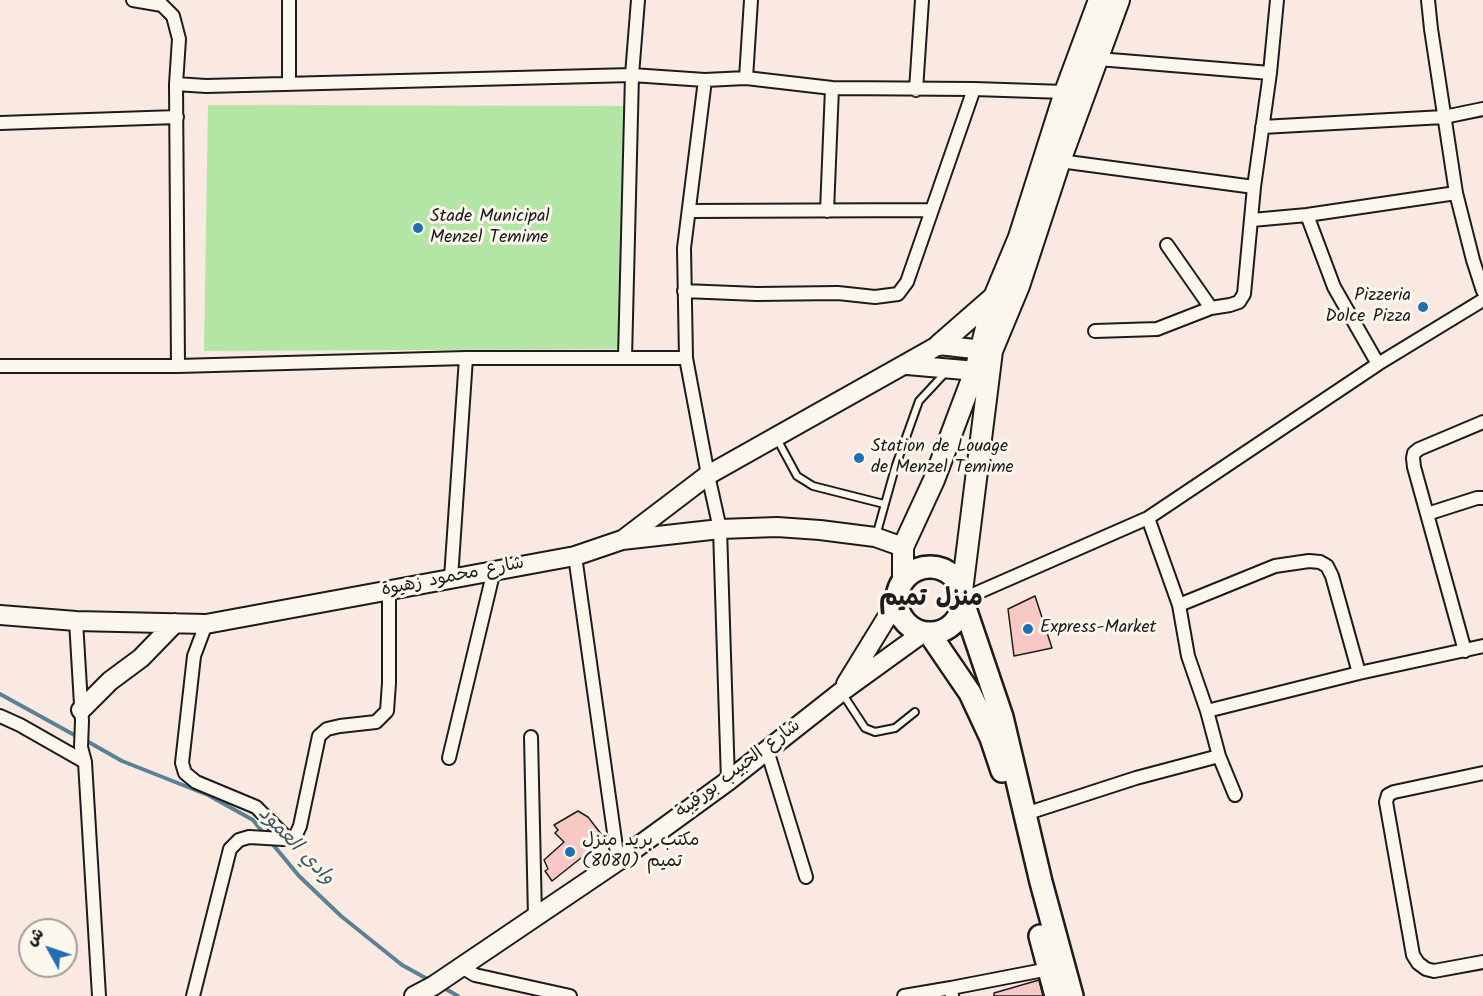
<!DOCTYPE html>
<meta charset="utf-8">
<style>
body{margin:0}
#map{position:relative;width:1483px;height:996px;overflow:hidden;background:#fae9e0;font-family:Kalam,"Playpen Sans Arabic",sans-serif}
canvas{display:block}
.north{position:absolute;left:18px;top:918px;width:60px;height:60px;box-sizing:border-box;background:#fbf7ec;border:2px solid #a29f99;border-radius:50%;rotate:310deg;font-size:16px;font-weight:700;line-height:24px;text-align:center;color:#1c1c1c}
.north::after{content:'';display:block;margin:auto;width:21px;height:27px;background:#1f6fb2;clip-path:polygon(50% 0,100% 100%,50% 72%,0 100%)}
</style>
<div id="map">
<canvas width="1483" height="996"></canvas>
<div class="north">ش</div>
</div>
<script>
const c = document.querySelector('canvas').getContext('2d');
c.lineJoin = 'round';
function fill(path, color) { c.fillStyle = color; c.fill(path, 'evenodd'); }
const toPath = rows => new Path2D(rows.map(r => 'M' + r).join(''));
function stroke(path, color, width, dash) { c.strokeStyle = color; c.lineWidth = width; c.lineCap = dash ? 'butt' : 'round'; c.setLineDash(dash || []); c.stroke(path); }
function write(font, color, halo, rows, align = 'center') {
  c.font = font + ' Kalam,"Playpen Sans Arabic",sans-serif'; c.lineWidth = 6; c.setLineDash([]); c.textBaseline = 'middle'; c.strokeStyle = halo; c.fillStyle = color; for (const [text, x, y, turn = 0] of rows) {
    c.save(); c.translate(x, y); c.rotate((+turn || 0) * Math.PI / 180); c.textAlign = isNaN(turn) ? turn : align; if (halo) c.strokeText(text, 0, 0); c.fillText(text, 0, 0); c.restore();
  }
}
fill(toPath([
 [208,105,631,106,629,349,204,351]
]), '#b3e5a5');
stroke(toPath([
 [0,694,78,737],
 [85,740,122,761,208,795,253,820,265,835],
 [270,841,299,876,341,916,402,965,431,981],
 [442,987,458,996]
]), '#5b8195', 4);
const building = toPath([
 [1035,596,1052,648,1014,656,1008,609,1035,596],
 [578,811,588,817,605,839,552,881,545,871,548,869,544,860,564,842,555,833,558,830,554,825,578,811],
 [1039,980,1043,996,994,996,994,993,1039,980]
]);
fill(building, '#f8c8c5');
stroke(building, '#1c1c1c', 1.5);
const service = toPath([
 [777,439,797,476,813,486,884,504],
 [876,536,895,468,919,401,946,372],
 [842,693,865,728,875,732,895,728,915,712]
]);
const minor = toPath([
 [133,0,162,5,173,16,179,39,176,84,206,86,632,75,705,80,746,78,832,88,974,89,1065,92,1070,95],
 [1428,0,1431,29,1456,193,1473,260,1483,291],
 [1098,59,1270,73],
 [746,78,751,0],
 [705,80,684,248,686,358,708,475,720,529,728,781],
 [176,84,178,366],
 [289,84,289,0],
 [916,90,922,0],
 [0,123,177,117],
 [1262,127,1444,117,1483,109],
 [1060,161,1254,187],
 [690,211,932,210,974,89],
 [827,211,832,88],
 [1307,215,1334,287,1378,364],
 [1252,220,1307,215,1456,193],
 [1167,245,1211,308],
 [684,291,757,294,838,293,875,297,898,294,907,282,932,210],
 [1095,331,1157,329,1211,308,1230,305,1239,302,1244,294,1254,187,1270,73,1277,0],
 [625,358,632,75,638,0],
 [0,366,178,366,466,358,686,358],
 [1427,514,1477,498,1483,498],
 [1148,518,1179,605,1188,656,1207,711,1219,756,1235,795],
 [575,556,618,861],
 [451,578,466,358],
 [963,599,1148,518,1378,364,1483,300],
 [1179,605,1275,566,1309,561,1320,562,1327,566,1332,576,1359,673],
 [76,621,82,721,81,747,85,762,99,996],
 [206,624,194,656,182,763,185,773,196,782,256,807,288,839],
 [1465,651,1414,467,1413,458,1414,453,1419,449,1483,422],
 [1207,711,1359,673,1483,646],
 [0,716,20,725,85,762],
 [531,737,535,917],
 [767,750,806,877],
 [449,758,494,570],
 [1483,773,1394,792,1388,795,1386,802,1413,955,1418,963,1426,969,1434,971,1483,962],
 [1025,814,1136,778,1219,756],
 [460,966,475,975,570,996],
 [951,988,1049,969],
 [193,996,230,849,239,840,249,837,283,839,295,837,300,826,319,736,327,729,340,726,376,722,387,711,389,683,389,590],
 [904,996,951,988,952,995]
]);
const secondary = toPath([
 [907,365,988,372],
 [624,539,708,475,939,345,992,351],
 [0,615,76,621,206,624,575,556,622,540,720,529,777,527,820,530,875,537,903,547],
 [846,684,897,601],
 [81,710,110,681,141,658,175,623],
 [414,996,433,986,618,861,728,781,841,692,924,632]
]);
const primary = toPath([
 [939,345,994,297],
 [903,581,903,547,934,480,975,371,994,297,1019,237,1065,92,1099,0],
 [962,591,992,351,1019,286,1060,161,1119,0]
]);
const trunk = toPath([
 '897 600a33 33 0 1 1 66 0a33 33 0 1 1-66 0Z',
 [963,602,1002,717,1041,882,1072,996],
 [929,633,970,693,991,738,1002,771],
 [1040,936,1056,996]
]);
stroke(service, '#1c1c1c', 10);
stroke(minor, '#1c1c1c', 16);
stroke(secondary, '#1c1c1c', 22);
stroke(primary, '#1c1c1c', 24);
stroke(trunk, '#1c1c1c', 26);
stroke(service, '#fbf7ec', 6);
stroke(minor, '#fbf7ec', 12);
stroke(secondary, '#fbf7ec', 18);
stroke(primary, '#fbf7ec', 20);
stroke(trunk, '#fbf7ec', 21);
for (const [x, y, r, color] of [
 [418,228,6,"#1f6fb2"],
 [1423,307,6,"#1f6fb2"],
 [859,458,6,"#1f6fb2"],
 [1028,629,6,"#1f6fb2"],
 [570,852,6,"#1f6fb2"]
]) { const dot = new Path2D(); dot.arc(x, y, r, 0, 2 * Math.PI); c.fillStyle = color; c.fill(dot); stroke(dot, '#fbf7ec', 2); }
write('18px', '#1c1c1c', '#fbf7ec', [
 ["Stade Municipal",430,218],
 ["Menzel Temime",430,239],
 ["Pizzeria",1411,297,"right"],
 ["Dolce Pizza",1411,318,"right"],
 ["Station de Louage",871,448],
 ["de Menzel Temime",871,469],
 ["Express-Market",1040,629],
 ["مكتب بريد منزل",582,842],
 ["تميم (8080)",582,863]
], 'left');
write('18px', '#1c1c1c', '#fbf7ec', [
 ["شارع محمود زهيوة",453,578,-11],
 ["شارع الحبيب بورقيبة",739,770,-37]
]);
write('italic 20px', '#415762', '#fbf7ec', [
 ["وادي العمود",295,847,46]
]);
write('bold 24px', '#1c1c1c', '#fbf7ec', [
 ["منزل تميم",931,601]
]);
</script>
